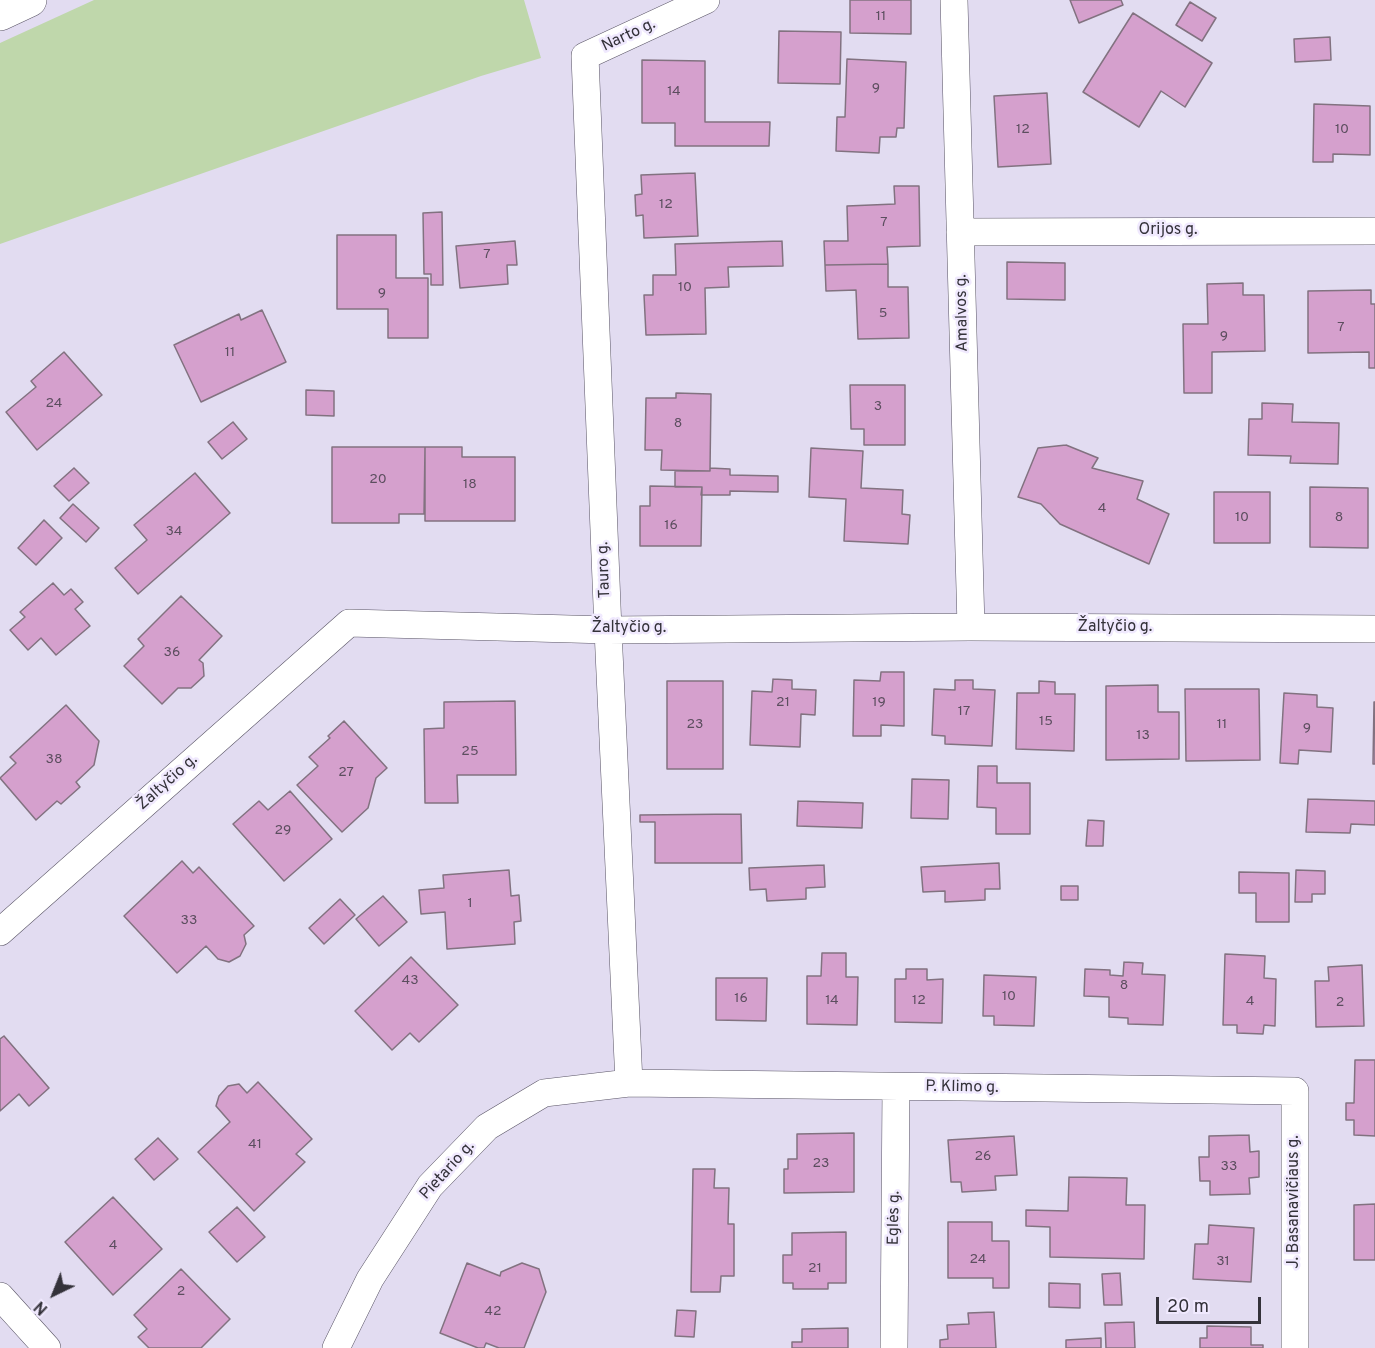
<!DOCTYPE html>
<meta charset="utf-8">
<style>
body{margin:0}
#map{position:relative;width:1375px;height:1348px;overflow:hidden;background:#e2dcf1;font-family:Overpass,sans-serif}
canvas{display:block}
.north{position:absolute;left:24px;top:1264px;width:60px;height:60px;-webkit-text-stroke:4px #f0e9fe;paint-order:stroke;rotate:223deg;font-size:16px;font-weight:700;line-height:24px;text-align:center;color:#34323a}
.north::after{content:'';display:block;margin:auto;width:21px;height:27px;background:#34323a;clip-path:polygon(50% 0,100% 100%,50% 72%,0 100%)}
.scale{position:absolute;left:1156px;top:1297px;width:105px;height:27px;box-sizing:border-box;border:3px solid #34323a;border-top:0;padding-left:8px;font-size:18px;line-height:21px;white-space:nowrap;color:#34323a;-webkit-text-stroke:4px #f0e9fe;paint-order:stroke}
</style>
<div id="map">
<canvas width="1375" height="1348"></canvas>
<div class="north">N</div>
<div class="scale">20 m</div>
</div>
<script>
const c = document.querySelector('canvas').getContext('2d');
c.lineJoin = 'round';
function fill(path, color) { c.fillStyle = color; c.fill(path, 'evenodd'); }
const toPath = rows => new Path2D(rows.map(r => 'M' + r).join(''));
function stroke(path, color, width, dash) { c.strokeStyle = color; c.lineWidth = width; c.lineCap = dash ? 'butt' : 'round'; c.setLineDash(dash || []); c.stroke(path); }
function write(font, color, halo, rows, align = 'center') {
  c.font = font + ' Overpass,sans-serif'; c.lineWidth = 5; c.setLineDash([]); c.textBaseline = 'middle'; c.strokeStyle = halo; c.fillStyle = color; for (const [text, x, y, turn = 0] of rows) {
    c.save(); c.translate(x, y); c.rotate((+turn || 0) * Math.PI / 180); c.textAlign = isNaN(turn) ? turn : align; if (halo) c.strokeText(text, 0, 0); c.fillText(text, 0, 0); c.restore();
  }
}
fill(toPath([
 [94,0,524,0,541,58,481,76,0,244,0,43]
]), '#bfd7ab');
const building = toPath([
 [850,0,911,0,911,34,850,33,850,0],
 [1070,0,1121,0,1123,5,1079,23,1070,0],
 [1190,2,1216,18,1202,41,1176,25,1190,2],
 [1133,13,1212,63,1185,107,1161,91,1139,127,1083,92,1133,13],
 [779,31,841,32,840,84,778,83,779,31],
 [1330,37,1331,60,1295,62,1294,39,1330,37],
 [847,59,906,62,904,128,897,128,896,137,880,137,879,153,836,151,837,117,845,117,847,59],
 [642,60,705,61,705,122,770,122,769,146,675,146,675,123,642,123,642,60],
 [1047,93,1051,164,998,167,994,96,1047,93],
 [1314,104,1370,106,1370,155,1333,154,1333,162,1313,162,1314,104],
 [695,173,698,236,644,238,643,215,636,216,635,195,642,194,641,175,695,173],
 [894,186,919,186,920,246,887,247,888,264,825,265,824,241,848,241,847,206,895,204,894,186],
 [442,212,443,285,431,285,431,274,424,274,423,213,442,212],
 [337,235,396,235,396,278,428,278,428,338,388,338,388,309,337,309,337,235],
 [515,241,517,265,507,265,508,284,460,288,456,246,515,241],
 [782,241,783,266,728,267,729,287,705,288,706,334,646,335,644,295,653,295,653,275,676,275,675,244,782,241],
 [1007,262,1065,263,1065,300,1007,299,1007,262],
 [888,264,888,287,908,287,909,338,858,339,856,290,826,291,825,265,888,264],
 [1243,283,1243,295,1264,295,1265,351,1212,352,1212,393,1184,393,1183,324,1208,324,1207,284,1243,283],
 [1371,290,1371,304,1375,304,1375,368,1369,368,1369,352,1308,353,1308,291,1371,290],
 [262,310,286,362,201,402,174,345,239,314,241,320,262,310],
 [64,352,102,395,37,450,6,412,36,387,31,381,64,352],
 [850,385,905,385,905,445,864,445,864,429,851,429,850,385],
 [306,390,334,391,334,416,306,415,306,390],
 [676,393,711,394,710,471,661,470,662,450,645,450,646,398,676,398,676,393],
 [1262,403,1293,404,1292,422,1339,423,1338,464,1290,463,1291,456,1248,455,1249,419,1262,419,1262,403],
 [233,422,247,439,222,459,208,442,233,422],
 [1066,445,1098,458,1092,468,1143,481,1137,499,1169,514,1149,564,1060,524,1041,504,1018,497,1038,448,1066,445],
 [332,447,425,447,424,514,399,514,399,523,332,523,332,447],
 [425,447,462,447,462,457,515,457,515,521,425,521,425,447],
 [811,448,863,451,861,488,903,490,902,514,910,515,908,544,844,541,846,499,809,497,811,448],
 [74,468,89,483,69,501,54,486,74,468],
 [710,468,730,469,730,475,778,476,778,492,730,491,730,495,701,495,702,487,675,487,675,471,710,471,710,468],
 [195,473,230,513,138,594,115,568,147,540,134,525,195,473],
 [650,486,702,487,701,546,640,546,640,506,650,506,650,486],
 [1310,487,1368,488,1368,548,1310,547,1310,487],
 [1214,492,1270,492,1270,543,1214,543,1214,492],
 [73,504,99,528,86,542,60,518,73,504],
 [44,520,62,538,36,565,18,548,44,520],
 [53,583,64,595,71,589,83,602,75,609,90,626,56,655,41,638,28,650,10,630,25,617,20,612,53,583],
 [181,596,222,636,199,660,203,663,204,676,191,688,178,688,162,704,124,666,144,646,138,639,181,596],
 [881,672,904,672,904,726,881,725,881,736,853,736,854,680,880,681,881,672],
 [773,679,792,680,792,689,816,690,815,715,801,714,800,747,750,745,752,691,772,692,773,679],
 [955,680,973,680,973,689,995,690,992,746,945,744,945,736,932,735,934,689,955,690,955,680],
 [667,681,723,681,723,769,667,769,667,681],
 [1039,681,1055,682,1055,694,1075,694,1074,751,1016,749,1017,693,1039,693,1039,681],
 [1158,685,1158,712,1179,712,1179,759,1106,760,1106,686,1158,685],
 [1185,689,1259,689,1260,760,1186,761,1185,689],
 [1284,693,1317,695,1317,707,1333,708,1331,752,1299,750,1298,764,1280,763,1284,693],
 [515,701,516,775,457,775,458,803,425,803,424,729,444,728,444,702,515,701],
 [1374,702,1375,702,1375,764,1373,764,1374,702],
 [66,705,99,741,94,765,76,782,80,787,61,804,57,801,36,820,0,778,16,763,10,757,66,705],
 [344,721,387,768,376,778,368,808,342,832,297,785,318,766,309,757,330,738,328,736,344,721],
 [978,766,997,766,997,783,1030,783,1030,834,996,834,996,808,977,807,978,766],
 [912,779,949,780,948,819,911,818,912,779],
 [290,791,332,839,284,881,233,824,259,801,268,810,290,791],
 [1308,799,1375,801,1375,825,1351,824,1350,833,1306,832,1308,799],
 [798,801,863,803,862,828,797,826,798,801],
 [741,814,742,863,655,863,655,822,640,822,640,815,741,814],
 [1088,820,1104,821,1103,846,1086,846,1088,820],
 [182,861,193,873,199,867,254,926,244,935,246,944,240,956,229,962,218,959,206,946,177,973,124,916,182,861],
 [999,863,1000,889,985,889,985,900,945,902,945,891,923,892,921,867,999,863],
 [824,865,825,887,806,888,806,899,767,901,766,889,750,890,749,868,824,865],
 [509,870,511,896,519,895,521,921,514,922,515,944,447,949,445,912,421,914,419,890,444,888,443,875,509,870],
 [1296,870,1325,871,1325,894,1312,894,1312,902,1295,902,1296,870],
 [1239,872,1289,873,1289,922,1256,922,1256,893,1239,893,1239,872],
 [1061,886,1078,886,1078,900,1061,900,1061,886],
 [383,896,407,922,379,946,356,919,383,896],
 [340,899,355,915,324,944,309,928,340,899],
 [822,953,846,953,846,977,858,977,857,1025,807,1024,807,976,821,976,822,953],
 [1225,954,1265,956,1264,978,1276,979,1275,1026,1264,1025,1263,1034,1237,1033,1237,1025,1223,1025,1225,954],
 [411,957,458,1005,419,1042,410,1033,392,1050,355,1011,411,957],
 [1124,962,1143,963,1142,974,1165,975,1163,1025,1128,1024,1128,1018,1109,1017,1109,997,1084,996,1085,969,1110,970,1110,975,1123,976,1124,962],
 [1362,965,1364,1026,1316,1027,1315,981,1329,981,1328,967,1362,965],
 [906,969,927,969,927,980,943,979,942,1023,895,1022,895,979,906,979,906,969],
 [984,975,1036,977,1034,1026,994,1025,994,1016,983,1016,984,975],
 [716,978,767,978,766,1021,716,1020,716,978],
 [4,1036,49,1088,29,1106,19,1094,0,1111,0,1039,4,1036],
 [1355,1060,1375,1060,1375,1136,1354,1135,1354,1120,1346,1120,1346,1103,1354,1103,1355,1060],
 [258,1082,312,1139,296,1154,305,1162,254,1211,198,1152,230,1122,216,1106,219,1096,228,1086,239,1084,247,1093,258,1082],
 [854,1133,854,1192,784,1193,784,1169,788,1169,788,1159,797,1159,797,1134,854,1133],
 [1249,1135,1250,1152,1259,1151,1259,1177,1249,1178,1250,1194,1210,1195,1210,1181,1200,1181,1199,1157,1209,1157,1209,1136,1249,1135],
 [1014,1136,1017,1175,995,1176,996,1190,962,1192,961,1182,951,1182,948,1140,1014,1136],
 [158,1138,178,1159,154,1180,135,1159,158,1138],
 [693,1169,715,1169,714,1188,729,1188,728,1224,734,1224,734,1276,721,1276,720,1292,691,1292,693,1169],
 [1069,1177,1127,1178,1126,1205,1145,1205,1144,1259,1050,1257,1050,1227,1026,1226,1026,1210,1068,1211,1069,1177],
 [113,1197,162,1249,113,1295,65,1242,113,1197],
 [1375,1204,1375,1260,1354,1260,1354,1205,1375,1204],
 [237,1207,265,1237,237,1262,209,1232,237,1207],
 [948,1222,992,1222,992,1241,1009,1241,1009,1288,993,1288,993,1278,948,1278,948,1222],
 [1209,1225,1254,1228,1251,1282,1193,1279,1195,1244,1208,1244,1209,1225],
 [846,1232,846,1283,828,1283,828,1289,793,1289,793,1283,783,1283,783,1255,792,1255,792,1233,846,1232],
 [467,1263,500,1276,501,1272,522,1263,539,1269,546,1292,524,1348,499,1348,486,1343,484,1348,478,1348,440,1333,467,1263],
 [181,1269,230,1319,201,1348,149,1348,138,1337,147,1329,134,1315,181,1269],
 [1120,1273,1122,1305,1104,1305,1102,1274,1120,1273],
 [1049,1283,1080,1284,1080,1308,1049,1307,1049,1283],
 [677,1310,696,1311,694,1337,675,1336,677,1310],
 [994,1312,996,1348,940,1348,940,1340,948,1339,947,1325,969,1324,968,1313,994,1312],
 [1134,1322,1135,1348,1106,1348,1105,1323,1134,1322],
 [1207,1326,1251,1327,1251,1345,1263,1345,1263,1348,1200,1348,1200,1338,1207,1338,1207,1326],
 [848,1328,848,1348,792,1348,792,1342,802,1342,802,1329,848,1328],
 [1101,1338,1101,1348,1066,1348,1066,1340,1101,1338]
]);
fill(building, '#d5a0cd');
stroke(building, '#827280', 1.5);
const street = toPath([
 [954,0,971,627],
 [960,232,1375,231],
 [0,932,349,623,608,630,971,627,1375,629],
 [629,1083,608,630,585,56,706,0],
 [0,1296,47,1348],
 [336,1348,370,1279,430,1186,487,1127,544,1093,629,1083,1295,1091,1295,1348],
 [894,1348,896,1087]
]);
const secondary = toPath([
 [0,14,30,0]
]);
stroke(street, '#595465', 28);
stroke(secondary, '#595465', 34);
stroke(street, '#fff', 27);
stroke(secondary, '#fff', 33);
write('14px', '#5c4e5f', null, [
 ["11",881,17],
 ["9",876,89],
 ["14",674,92],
 ["12",1023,130],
 ["10",1342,130],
 ["12",666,205],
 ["7",884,223],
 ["7",487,255],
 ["10",685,288],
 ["9",382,294],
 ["5",883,314],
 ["7",1341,328],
 ["9",1224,337],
 ["11",230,353],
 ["24",54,404],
 ["3",878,407],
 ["8",678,424],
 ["20",378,480],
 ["18",470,485],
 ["4",1102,509],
 ["10",1242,518],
 ["8",1339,518],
 ["16",671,526],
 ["34",174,532],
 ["36",172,653],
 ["21",783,703],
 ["19",879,703],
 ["17",964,712],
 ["15",1046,722],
 ["23",695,725],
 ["11",1222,725],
 ["9",1307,729],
 ["13",1143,736],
 ["25",470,752],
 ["38",54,760],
 ["27",346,773],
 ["29",283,831],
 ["1",470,904],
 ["33",189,921],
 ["43",410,981],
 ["8",1124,986],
 ["10",1009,997],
 ["16",741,999],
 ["14",832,1001],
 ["12",919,1001],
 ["4",1250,1002],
 ["2",1340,1003],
 ["41",255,1145],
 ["26",983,1157],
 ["23",821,1164],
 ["33",1229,1167],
 ["4",113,1246],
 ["24",978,1260],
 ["31",1223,1262],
 ["21",815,1269],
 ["2",181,1292],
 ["42",493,1312]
]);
write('16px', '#34323a', '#f0e9fe', [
 ["Narto g.",629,36,-25],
 ["Orijos g.",1168,231],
 ["Amalvos g.",963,313,-91],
 ["Tauro g.",605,570,-92],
 ["Žaltyčio g.",1115,628],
 ["Žaltyčio g.",629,629],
 ["Žaltyčio g.",168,783,-42],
 ["P. Klimo g.",962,1088,1],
 ["Pietario g.",448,1171,-48],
 ["J. Basanavičiaus g.",1295,1202,-90],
 ["Eglės g.",895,1218,-89]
]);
</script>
